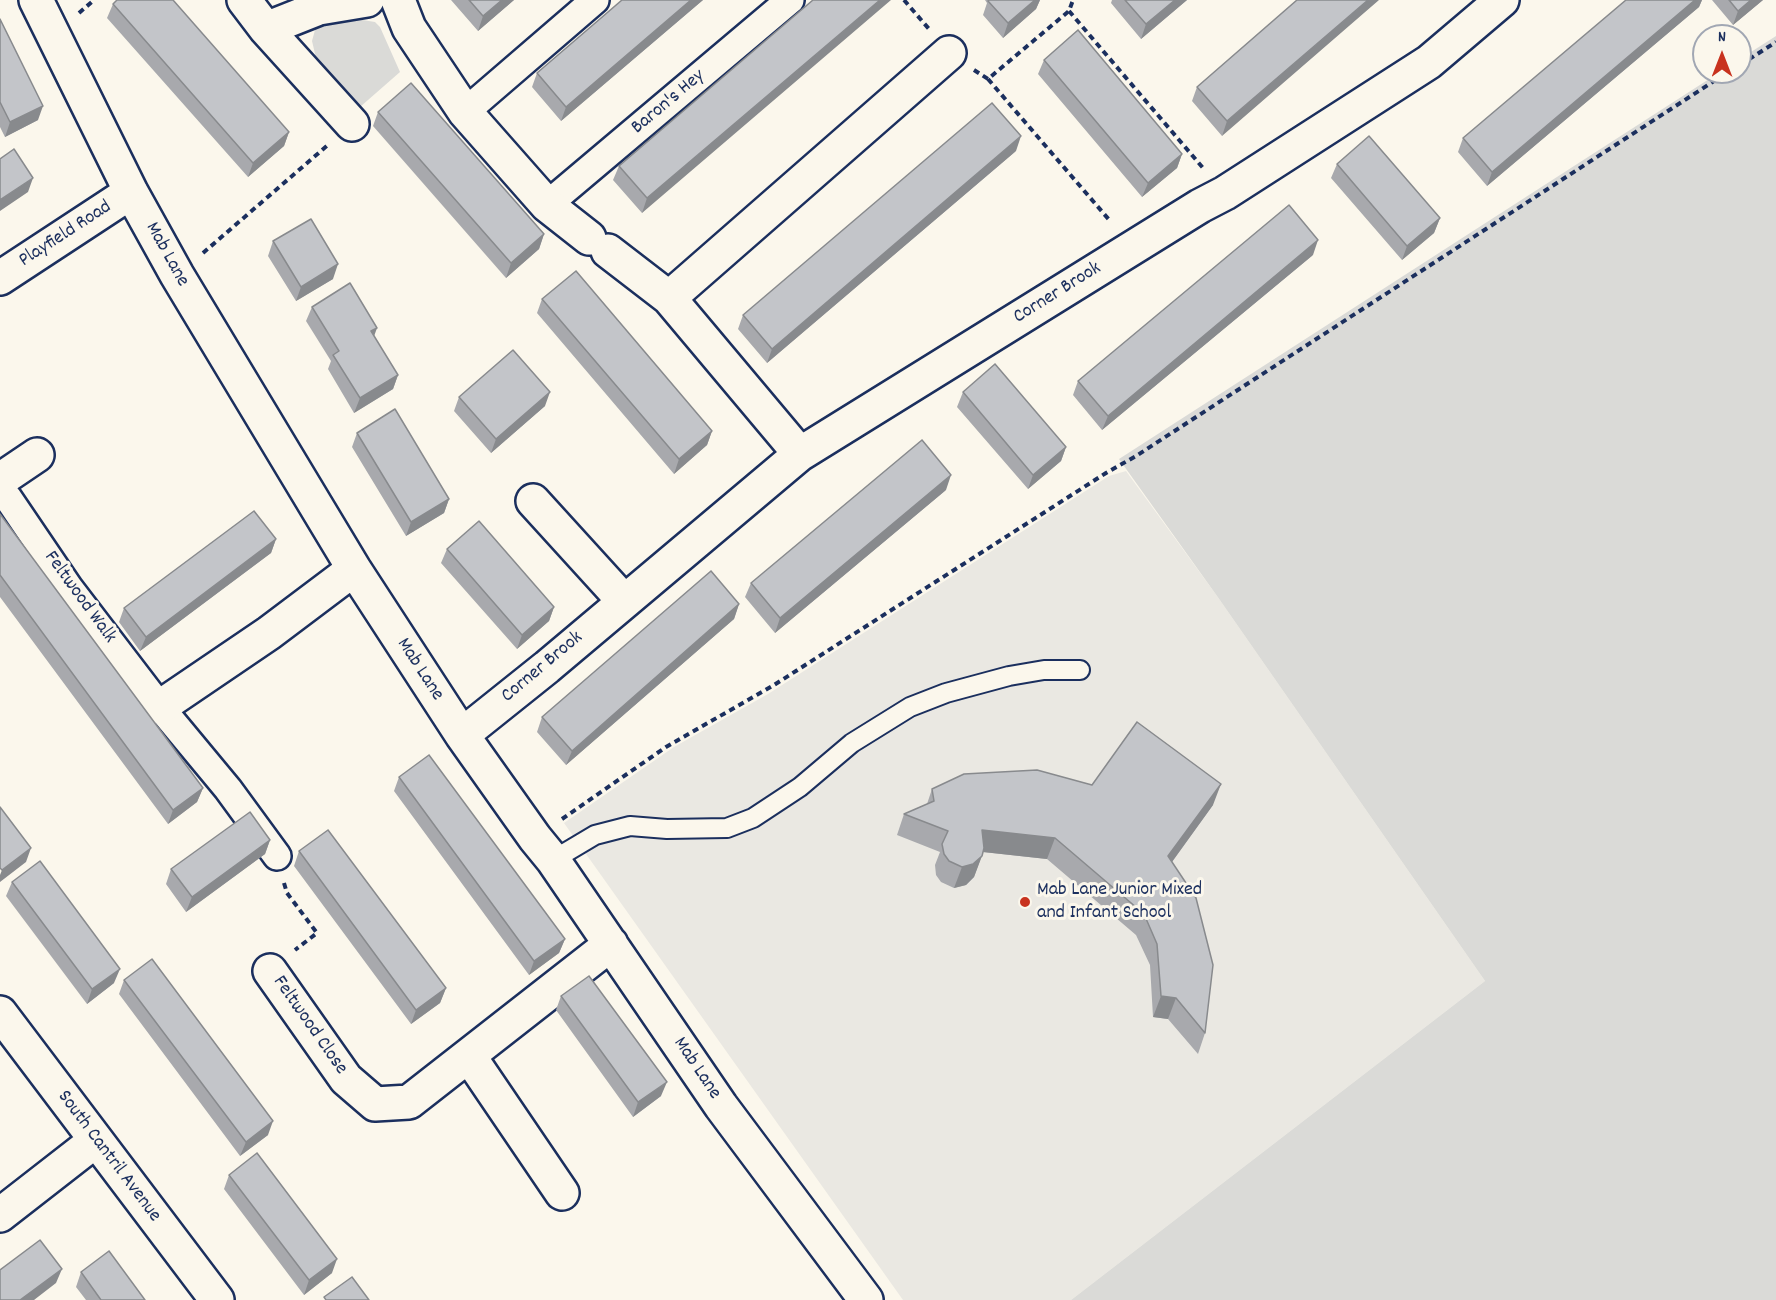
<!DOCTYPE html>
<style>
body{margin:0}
#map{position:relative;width:1776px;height:1300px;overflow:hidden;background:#fbf7ec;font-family:Dekko,sans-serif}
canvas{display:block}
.north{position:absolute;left:1692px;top:24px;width:60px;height:60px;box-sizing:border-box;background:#fbf7ec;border:2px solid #a1a7b3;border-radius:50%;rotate:0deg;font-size:16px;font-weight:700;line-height:24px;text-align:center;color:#1b2f5e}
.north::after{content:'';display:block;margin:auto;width:21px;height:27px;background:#c8321e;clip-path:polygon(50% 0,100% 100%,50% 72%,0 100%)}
</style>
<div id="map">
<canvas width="1776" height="1300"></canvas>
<div class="north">N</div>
</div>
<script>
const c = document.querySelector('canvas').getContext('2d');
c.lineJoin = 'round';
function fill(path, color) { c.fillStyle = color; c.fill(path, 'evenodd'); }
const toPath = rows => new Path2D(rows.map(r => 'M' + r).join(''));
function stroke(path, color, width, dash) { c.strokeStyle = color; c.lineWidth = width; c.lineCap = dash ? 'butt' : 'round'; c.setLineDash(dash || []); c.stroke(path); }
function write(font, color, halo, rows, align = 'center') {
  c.font = font + ' Dekko,sans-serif'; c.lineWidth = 6; c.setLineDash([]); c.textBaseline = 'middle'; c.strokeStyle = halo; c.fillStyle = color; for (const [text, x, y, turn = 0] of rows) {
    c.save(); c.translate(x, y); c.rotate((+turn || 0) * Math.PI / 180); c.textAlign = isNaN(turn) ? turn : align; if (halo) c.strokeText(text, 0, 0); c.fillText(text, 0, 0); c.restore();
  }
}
fill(toPath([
 [1126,471,1217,596,1485,981,1071,1300,903,1300,564,823,674,747,768,694,1109,476]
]), '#eae8e2');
fill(toPath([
 [344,17,375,22,380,27,400,72,360,107,316,58,312,41,315,30,322,22],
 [1776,36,1776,1300,1071,1300,1485,981,1217,596,1119,459,1720,72,1740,72,1740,59]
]), '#dadad7');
const service = toPath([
 [553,860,595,835,630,826,667,829,727,828,753,818,800,787,852,743,910,707,946,693,1009,676,1044,670,1080,670]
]);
const pedestrian = toPath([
 [465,112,595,0],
 [547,205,790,0],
 [8,498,69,588,160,707,228,789,277,856]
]);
const minor = toPath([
 [36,0,131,192,177,275,354,569,462,735,535,838,553,860,721,1106,866,1300],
 [244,0,266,29,352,124],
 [398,0,409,28,465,112,547,205,589,238],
 [266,29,319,8,367,0],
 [608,251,669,298,800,454],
 [0,278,131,192],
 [669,298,949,53],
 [0,480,37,455],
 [533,501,624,601],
 [160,707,269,633,354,569],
 [462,735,547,667,800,454,1200,206,1225,193,1429,62,1502,0],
 [270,971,346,1079,375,1104,409,1102,611,944],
 [0,1013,217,1300],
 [469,1056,562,1193],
 [0,1215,95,1141]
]);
stroke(service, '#1b2f5e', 22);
stroke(pedestrian, '#1b2f5e', 32);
stroke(minor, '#1b2f5e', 38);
stroke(toPath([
 [904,0,929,29],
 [1069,11,1203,168],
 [79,13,94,0],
 [1740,65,1776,42],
 [974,70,988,79,1069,11,1073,0],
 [988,79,1111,222],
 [203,253,329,144],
 [562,819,666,747,774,685,1106,473,1136,456,1728,72],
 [284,883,287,893,317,933,295,950]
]), '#1b2f5e', 4, [6, 4.5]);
stroke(service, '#fbf7ec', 18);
stroke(pedestrian, '#fbf7ec', 27);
stroke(minor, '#fbf7ec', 33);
fill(toPath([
 [451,0,514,0,478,31],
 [622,0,703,0,561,121,532,87,537,73],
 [813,0,642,213,613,180,619,166],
 [985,0,1040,0,1036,9,1003,38,983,15,987,3],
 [1112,0,1187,0,1141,39,1111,3],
 [1297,0,1222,136,1192,101,1197,87],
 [1626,0,1702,0,1699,7,1487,186,1458,152,1463,138],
 [1712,0,1763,0,1733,25],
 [113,4,289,132,284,146,248,177,107,18],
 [0,19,38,120,5,137,0,127],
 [1044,60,1182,154,1177,168,1142,197,1038,74],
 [378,112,544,234,539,249,506,278,373,126],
 [1016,151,767,363,738,329,743,315],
 [1337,164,1440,218,1434,233,1402,260,1331,178],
 [273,241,333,279,296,301,268,256],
 [1313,255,1102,430,1073,395,1078,381],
 [542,299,712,431,707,445,674,474,537,313],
 [312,307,398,375,393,389,354,413,328,369,331,361,306,321],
 [963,392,1066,447,1061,461,1028,489,957,407],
 [459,397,545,406,491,453,454,411],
 [357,433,449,499,444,513,406,536,352,447],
 [946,490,775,633,745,597,751,583],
 [0,514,203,788,197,802,168,824,0,597],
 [276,539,271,553,140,651,119,622,124,608],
 [447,549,554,607,549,621,517,649,441,563],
 [739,604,734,619,566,765,537,732,542,717],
 [399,777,565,939,559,953,529,975,394,791],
 [1092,785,1213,805,1172,862,1205,1033,1198,1054,1168,1019,1153,1017,1150,965,1136,935,1047,859,983,852,974,877,966,885,954,888,941,882,936,875,935,865,940,852,897,835,904,814,927,804,932,789],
 [270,840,265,854,186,912,166,884,171,869],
 [299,851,446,988,440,1003,411,1024,294,866],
 [12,882,114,983,87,1004,6,896],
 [124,980,268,1135,240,1156,119,994],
 [561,996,661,1096,633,1117,556,1010],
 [229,1175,332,1273,304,1295,224,1189],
 [81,1272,145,1300,86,1300,76,1287]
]), '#a8a9ad');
fill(toPath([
 [502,0,514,0,478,31,483,16],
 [691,0,703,0,561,121,566,107],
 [880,0,891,0,642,213,647,198],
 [1035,0,1040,0,1036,9,1003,38,1008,23],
 [1175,0,1187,0,1141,39,1146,24],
 [1368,0,1379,0,1222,136,1227,121],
 [1695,0,1702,0,1699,7,1487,186,1492,172],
 [1751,0,1763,0,1733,25,1738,11],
 [43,106,38,120,5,137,10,122],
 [289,132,284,146,248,177,253,163],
 [1021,136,1016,151,767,363,772,349],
 [1182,154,1177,168,1142,197,1148,183],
 [33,178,28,192,0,211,0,200],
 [1440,218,1434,233,1402,260,1407,246],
 [544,234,539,249,506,278,511,263],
 [1318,240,1313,255,1102,430,1108,416],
 [338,264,333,279,296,301,301,287],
 [377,328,372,342,371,331],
 [398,375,393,389,354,413,360,398],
 [550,392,545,406,491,453,496,439],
 [712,431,707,445,674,474,679,459],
 [1066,447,1061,461,1028,489,1033,475],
 [951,475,946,490,775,633,780,618],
 [449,499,444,513,406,536,411,522],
 [276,539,271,553,140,651,146,637],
 [739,604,734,619,566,765,572,751],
 [554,607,549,621,517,649,522,635],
 [1221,784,1213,805,1161,877,1168,856],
 [203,788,197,802,168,824,173,810],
 [982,830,1055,838,1047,859,974,851],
 [270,840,265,854,186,912,192,897],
 [31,848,26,862,0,882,0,875,2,870],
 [982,856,974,877,966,885,954,888,962,867],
 [565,939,559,953,529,975,534,961],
 [120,969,114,983,87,1004,92,989],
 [446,988,440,1003,411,1024,416,1010],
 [1161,996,1176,998,1168,1019,1153,1017],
 [667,1082,661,1096,633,1117,638,1102],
 [273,1121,268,1135,240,1156,246,1142],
 [337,1259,332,1273,304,1295,309,1280],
 [62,1269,56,1283,34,1300,20,1300]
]), '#888a8d');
const building = toPath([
 [117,0,173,0,289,132,253,163,113,4,117,0],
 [469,0,502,0,483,16,469,0],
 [622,0,691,0,566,107,537,73,622,0],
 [813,0,880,0,647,198,619,166,813,0],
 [989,0,1035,0,1008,23,988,1,989,0],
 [1125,0,1175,0,1146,24,1125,0],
 [1297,0,1368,0,1227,121,1197,87,1297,0],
 [1626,0,1695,0,1492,172,1463,138,1626,0],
 [1729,0,1751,0,1738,11,1729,0],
 [0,19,43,106,10,122,0,102,0,19],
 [1078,30,1182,154,1148,183,1044,60,1078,30],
 [411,83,544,234,511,263,378,112,411,83],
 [992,103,1021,136,772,349,743,315,992,103],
 [1369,136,1440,218,1407,246,1337,164,1369,136],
 [14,149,33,178,0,200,0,159,14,149],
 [1289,205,1318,240,1108,416,1078,381,1289,205],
 [311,219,338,264,301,287,273,241,311,219],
 [576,271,712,431,679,459,542,299,576,271],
 [350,283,377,328,371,331,398,375,360,398,333,355,339,351,312,307,350,283],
 [513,350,550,392,496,439,459,397,513,350],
 [995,364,1066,447,1033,475,963,392,995,364],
 [395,409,449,499,411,522,357,433,395,409],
 [922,440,951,475,780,618,751,583,922,440],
 [254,511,276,539,146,637,124,608,254,511],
 [0,514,203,788,173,810,0,575,0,514],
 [479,521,554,607,522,635,447,549,479,521],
 [711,571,739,604,572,751,542,717,711,571],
 [1137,722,1221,784,1168,856,1196,898,1213,965,1205,1033,1176,998,1161,996,1157,944,1144,914,1055,838,982,830,984,848,982,856,973,864,962,867,949,861,944,854,942,844,948,831,904,814,934,801,932,789,964,774,1037,770,1092,785,1137,722],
 [429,755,565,939,534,961,399,777,429,755],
 [0,807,31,848,2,870,0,868,0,807],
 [250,812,270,840,192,897,171,869,250,812],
 [328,830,446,988,416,1010,299,851,328,830],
 [40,861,120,969,92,989,12,882,40,861],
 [152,959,273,1121,246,1142,124,980,152,959],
 [589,976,667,1082,638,1102,561,996,589,976],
 [257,1153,337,1259,309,1280,229,1175,257,1153],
 [40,1240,62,1269,20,1300,0,1300,0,1270,40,1240],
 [109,1251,145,1300,101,1300,81,1272,109,1251],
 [352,1277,369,1300,326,1300,324,1297,352,1277]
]);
fill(building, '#c3c5c9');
stroke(building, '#888a8d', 1.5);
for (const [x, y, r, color] of [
 [1025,902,6,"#c8321e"]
]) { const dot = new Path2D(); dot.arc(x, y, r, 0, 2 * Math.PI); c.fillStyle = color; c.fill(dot); stroke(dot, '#fbf7ec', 2); }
write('20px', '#1b2f5e', '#fbf7ec', [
 ["Baron's Hey",669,103,-40],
 ["Playfield Road",66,235,-33],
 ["Mab Lane",166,255,61],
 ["Corner Brook",1058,294,-32],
 ["Feltwood Walk",79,598,54],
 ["Corner Brook",543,668,-40],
 ["Mab Lane",419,670,57],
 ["Feltwood Close",309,1026,55],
 ["Mab Lane",696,1069,56],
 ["South Cantril Avenue",108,1157,53]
]);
write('20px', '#1b2f5e', '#fbf7ec', [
 ["Mab Lane Junior Mixed",1037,891],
 ["and Infant School",1037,914]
], 'left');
</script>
